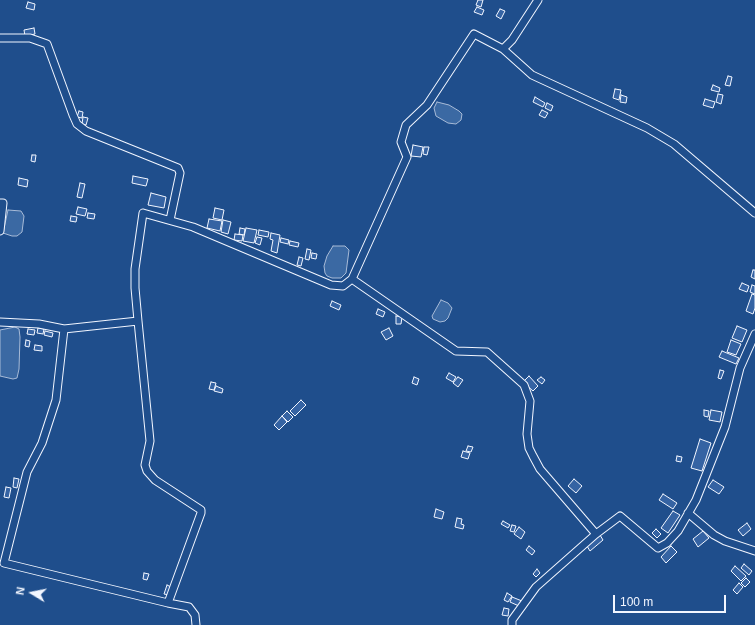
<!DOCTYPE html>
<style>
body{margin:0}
#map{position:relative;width:755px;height:625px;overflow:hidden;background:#1f4e8c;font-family:Arial,sans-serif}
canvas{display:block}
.north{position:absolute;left:12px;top:573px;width:40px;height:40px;-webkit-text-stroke:3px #1f4e8c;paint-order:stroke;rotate:280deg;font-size:11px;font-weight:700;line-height:16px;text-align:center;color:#f2f6ff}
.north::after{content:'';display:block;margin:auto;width:14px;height:18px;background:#f2f6ff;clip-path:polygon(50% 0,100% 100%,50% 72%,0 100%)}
.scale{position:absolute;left:613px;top:595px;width:113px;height:18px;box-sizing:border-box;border:2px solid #f2f6ff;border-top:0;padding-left:5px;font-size:12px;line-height:14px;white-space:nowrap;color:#f2f6ff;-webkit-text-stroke:3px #1f4e8c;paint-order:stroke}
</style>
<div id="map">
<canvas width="755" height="625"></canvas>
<div class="north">N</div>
<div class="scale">100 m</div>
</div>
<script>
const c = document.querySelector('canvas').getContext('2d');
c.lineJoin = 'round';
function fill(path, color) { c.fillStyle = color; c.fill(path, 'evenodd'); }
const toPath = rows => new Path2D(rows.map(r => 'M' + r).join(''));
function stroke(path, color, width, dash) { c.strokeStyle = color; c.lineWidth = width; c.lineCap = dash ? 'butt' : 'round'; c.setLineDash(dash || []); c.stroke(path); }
const water = toPath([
 [437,102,449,105,459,111,462,114,461,120,456,124,448,123,436,116,434,108,437,102],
 [8,210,21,211,24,216,22,232,17,236,12,236,3,233,8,210],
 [333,246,345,246,349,250,346,273,341,278,332,278,327,276,325,273,324,266,327,256,333,246],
 [441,300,448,303,452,308,448,318,445,321,440,322,433,319,432,316,441,300],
 [15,327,19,329,20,337,19,369,17,378,13,379,0,376,0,330,15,327]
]);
fill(water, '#3b69a3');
stroke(water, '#a8bbd7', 1);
const building = toPath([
 [478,0,483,0,481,7,476,5,478,0],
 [28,2,35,4,34,10,26,8,28,2],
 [477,7,484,10,482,15,474,12,477,7],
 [500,9,505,11,501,19,496,16,500,9],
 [34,28,35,34,25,36,24,30,34,28],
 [728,76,732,77,730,86,725,85,728,76],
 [713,85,720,88,719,92,711,90,713,85],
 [615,89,621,90,619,100,613,98,615,89],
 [718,94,723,95,721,104,716,102,718,94],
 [621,95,627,97,626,103,620,102,621,95],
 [535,97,545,103,543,107,533,102,535,97],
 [705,99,715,102,713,108,703,105,705,99],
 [547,103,553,106,551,111,545,108,547,103],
 [542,110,548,113,545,118,539,115,542,110],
 [79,111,83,112,82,118,77,117,79,111],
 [83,117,88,118,86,125,82,124,83,117],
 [413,145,423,147,421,157,411,156,413,145],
 [424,147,429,147,427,155,423,154,424,147],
 [32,155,36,155,35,162,31,161,32,155],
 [133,176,148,179,146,186,132,183,133,176],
 [19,178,28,180,27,187,18,185,19,178],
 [80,183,85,184,82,198,77,197,80,183],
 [151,193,166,197,164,208,148,205,151,193],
 [78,207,87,209,85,216,76,214,78,207],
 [215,208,224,210,222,220,213,218,215,208],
 [88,213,95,214,94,219,87,218,88,213],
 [71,216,77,217,76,222,70,221,71,216],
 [209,219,222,221,220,231,207,228,209,219],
 [223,220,231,222,228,234,221,232,223,220],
 [240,228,245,229,244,235,239,234,240,228],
 [246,228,257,230,254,243,243,241,246,228],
 [259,230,269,232,268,237,258,235,259,230],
 [271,233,280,235,277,253,271,251,273,240,270,239,271,233],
 [235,234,243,235,242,241,234,240,235,234],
 [257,237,262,238,260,245,255,243,257,237],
 [281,238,289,240,288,244,280,242,281,238],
 [290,241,299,243,298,247,289,245,290,241],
 [307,249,311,250,309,260,305,259,307,249],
 [312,253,317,254,316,259,311,258,312,253],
 [299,257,303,258,301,266,297,265,299,257],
 [753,270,755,270,755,279,751,277,753,270],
 [742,283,749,286,747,292,739,289,742,283],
 [752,285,755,286,755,294,750,292,752,285],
 [752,294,755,295,755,308,753,314,746,311,752,294],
 [332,301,341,305,339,310,330,306,332,301],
 [378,309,385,312,383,317,376,314,378,309],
 [396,316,402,317,401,324,396,324,396,316],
 [737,326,747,330,742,342,732,338,737,326],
 [38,328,44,329,43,334,37,333,38,328],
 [389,328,393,336,386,340,381,332,389,328],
 [28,329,35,330,34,335,27,334,28,329],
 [45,331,53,333,52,337,44,335,45,331],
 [26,340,30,341,29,347,25,346,26,340],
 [731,340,741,344,736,355,727,352,731,340],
 [35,345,42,346,42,351,34,350,35,345],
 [722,351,739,358,736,364,719,357,722,351],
 [720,370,724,371,721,379,718,378,720,370],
 [449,373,456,377,453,382,446,378,449,373],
 [529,376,538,386,533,391,523,382,529,376],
 [414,377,419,379,417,385,412,383,414,377],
 [458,377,463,380,458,387,453,383,458,377],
 [541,377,545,380,542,384,537,380,541,377],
 [211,382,216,383,214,390,209,389,211,382],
 [216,386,223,389,222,393,214,391,216,386],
 [301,400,306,405,295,416,290,411,301,400],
 [704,410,709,411,708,417,704,416,704,410],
 [711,410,722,412,720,422,709,420,711,410],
 [287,411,293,417,288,422,282,416,287,411],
 [282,416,287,422,279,430,274,425,282,416],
 [700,439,711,443,702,471,691,468,700,439],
 [468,446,473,447,471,452,466,451,468,446],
 [463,451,470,453,468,459,461,457,463,451],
 [677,456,682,457,681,462,676,461,677,456],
 [14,478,19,479,17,488,13,487,14,478],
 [574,479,582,486,576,493,568,486,574,479],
 [713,480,724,487,719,494,708,487,713,480],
 [6,487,11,488,9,498,4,497,6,487],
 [663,494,677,503,673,509,659,500,663,494],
 [436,509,444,512,442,519,434,517,436,509],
 [673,511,680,515,668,533,661,528,673,511],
 [457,518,462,519,461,524,464,525,463,529,455,527,457,518],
 [503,521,510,525,508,528,501,524,503,521],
 [747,523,751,529,743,536,738,530,747,523],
 [512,525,516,526,514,532,510,531,512,525],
 [519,527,525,532,521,539,514,534,519,527],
 [656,529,661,534,657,538,652,533,656,529],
 [703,531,709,538,698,547,693,539,703,531],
 [600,535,603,540,590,551,587,546,600,535],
 [529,546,535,551,532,555,526,550,529,546],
 [671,546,677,552,666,563,661,557,671,546],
 [744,564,752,571,749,575,741,568,744,564],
 [735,566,746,576,741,581,731,571,735,566],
 [537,569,540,573,536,577,533,574,537,569],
 [144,573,149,574,147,580,143,579,144,573],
 [746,578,750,582,745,587,741,583,746,578],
 [739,583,743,587,737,594,733,590,739,583],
 [167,585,171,587,169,595,164,594,167,585],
 [507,593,512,596,508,602,504,600,507,593],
 [512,597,522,601,519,606,510,602,512,597],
 [504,608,509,609,508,616,502,615,504,608]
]);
fill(building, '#3563a3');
stroke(building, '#f2f6ff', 1);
const minor = toPath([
 [538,0,512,40,503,49,474,34,427,105,406,125,401,142,407,157,352,279,456,351,487,352,524,385,530,401,527,434,529,448,533,456,540,469,596,534],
 [0,38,30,38,47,44,73,115,77,124,86,131,178,168,180,173,170,220],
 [503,49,532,75,647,128,674,144,755,213],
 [0,203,3,203,0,231],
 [138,321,135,288,135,269,143,213,193,227,331,285,343,286,352,279],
 [0,322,39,324,64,329,138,321,150,441,145,465,147,471,155,480,201,510,201,513,168,603,189,607,195,615,196,625],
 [64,329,56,400,42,443,27,472,4,563,168,603],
 [688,513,714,535,725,541,755,551],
 [512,625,512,620,536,587,596,534,620,516,658,548,667,543,678,531,696,500,725,427,740,368,755,334]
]);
stroke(minor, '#f2f6ff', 9);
stroke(minor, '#1f4e8c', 7);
</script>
